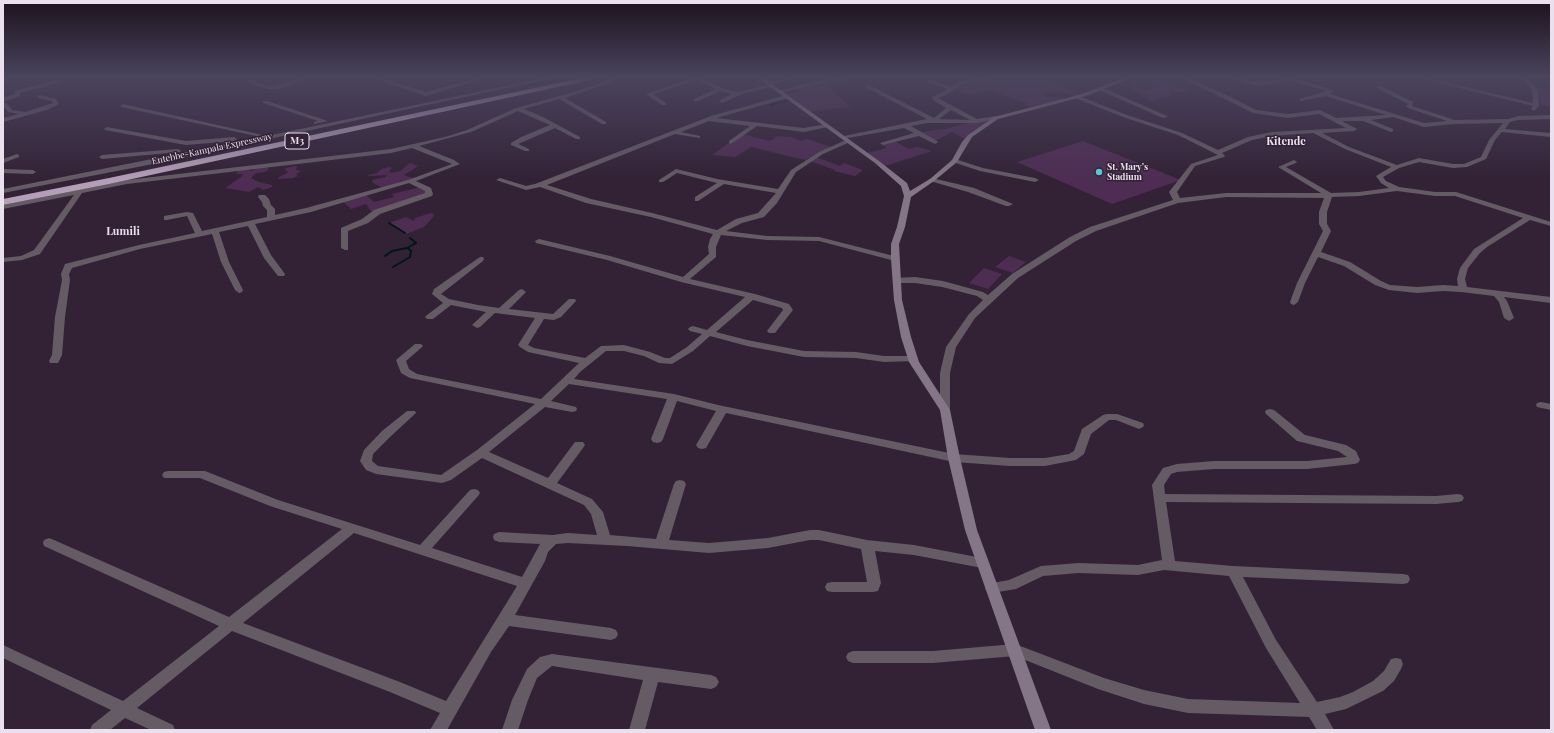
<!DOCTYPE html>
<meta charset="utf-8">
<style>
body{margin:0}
#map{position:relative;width:1554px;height:733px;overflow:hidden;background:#332236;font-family:"Playfair Display",serif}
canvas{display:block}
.frame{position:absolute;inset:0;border:4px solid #ebe0ed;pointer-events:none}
</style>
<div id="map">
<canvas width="1554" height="733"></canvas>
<div class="frame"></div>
</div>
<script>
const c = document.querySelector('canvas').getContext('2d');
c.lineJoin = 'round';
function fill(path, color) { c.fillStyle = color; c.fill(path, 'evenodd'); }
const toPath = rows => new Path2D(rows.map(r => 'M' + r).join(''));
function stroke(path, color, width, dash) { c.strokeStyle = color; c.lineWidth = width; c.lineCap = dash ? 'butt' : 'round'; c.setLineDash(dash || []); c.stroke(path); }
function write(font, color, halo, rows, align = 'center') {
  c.font = font + ' "Playfair Display",serif'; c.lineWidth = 3; c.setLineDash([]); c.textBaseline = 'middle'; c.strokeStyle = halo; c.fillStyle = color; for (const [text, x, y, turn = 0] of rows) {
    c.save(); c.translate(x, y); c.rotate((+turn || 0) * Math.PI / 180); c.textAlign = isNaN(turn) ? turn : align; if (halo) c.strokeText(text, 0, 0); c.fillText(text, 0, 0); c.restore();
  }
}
fill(toPath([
 [822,78,865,78,829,86,850,107,808,112,786,94,800,92,793,85],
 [989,78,1044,78,1076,91,1089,93,1077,96,1059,92,1045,94,1044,96,1049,97,1061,97,1066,99,1031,107,1025,105,1026,103,989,90,969,95,954,89,962,83],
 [1151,79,1169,81,1174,86,1186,89,1187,92,1170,93,1170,96,1160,98,1152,102,1148,99,1148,97,1131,90,1132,87,1128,83,1148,91,1154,84,1148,81],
 [1537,87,1551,89,1551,106,1541,105],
 [994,119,972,132,965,139,952,132,935,141,919,133,934,130,946,129,963,124],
 [741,134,770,141,777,136,791,137,801,141,807,139,831,147,805,160,751,147,735,157,712,155],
 [894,141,909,149,917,147,932,151,885,166,867,153,887,148,881,144],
 [1083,141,1181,180,1112,204,1017,162],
 [816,157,840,166,844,163,863,170,855,176,834,171,835,170,810,161],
 [410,163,418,166,404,175,413,178,411,180,383,188,373,183,372,180,385,177,387,175,369,176,368,175,377,173,381,169,390,167,392,168,389,171,391,173,400,171],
 [295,166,297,167,296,170,301,171,296,174,298,176,293,178,278,179,279,177,289,172,286,171,285,169,286,168],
 [250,167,249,170,251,171,258,168,268,167,268,170,265,172,256,173,251,178,259,182,272,185,272,187,264,190,258,187,249,192,225,188,241,177,243,174,236,174,238,170],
 [421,187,429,192,377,211,371,211,366,204,351,209,341,200,365,194,374,202,394,197,392,194],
 [431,213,434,214,433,217,424,227,406,234,389,223,406,217,414,221,415,218],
 [1009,256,1026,262,1013,273,995,267],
 [984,268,1002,274,988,289,969,283]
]), '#4e2d53');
stroke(toPath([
 [527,86,562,78],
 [770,105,791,100]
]), '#001618', 1.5);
stroke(toPath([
 [389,223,405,233],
 [385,256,392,251,407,248,416,243,410,238],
 [393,267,410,257,411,251,408,248]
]), '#001618', 2);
fill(toPath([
 [299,78,306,78,286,87,275,90,260,87,246,81,249,79,263,85,275,86,299,78],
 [373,78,381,78,426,92,477,78,485,78,426,96,373,78],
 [544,78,553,78,148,165,3,193,3,189,261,137,121,107,120,106,123,104,267,136,544,78],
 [615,78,622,78,565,98,606,122,606,124,602,124,559,99,524,109,543,117,580,137,580,139,576,139,555,128,518,144,529,149,529,151,525,151,511,145,511,143,521,137,550,125,518,111,471,132,419,146,454,160,460,164,416,181,431,188,433,194,432,196,380,214,368,223,348,231,348,250,345,250,341,248,341,228,362,219,374,210,425,193,425,191,409,183,311,212,255,224,271,255,285,274,284,276,278,276,264,258,248,226,219,232,229,262,243,290,242,292,239,293,235,290,221,262,212,234,140,249,72,268,69,274,70,280,65,317,62,355,58,363,50,363,49,361,52,355,55,317,62,280,61,274,65,264,139,245,195,233,187,216,167,220,164,220,164,216,187,212,193,213,202,231,267,217,267,210,263,206,262,202,258,197,259,195,265,195,269,199,271,205,275,209,275,215,306,208,408,180,452,164,412,148,391,153,127,184,82,193,40,254,22,260,3,262,3,258,21,256,34,250,74,195,3,209,3,205,127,180,391,149,445,137,467,130,516,108,574,92,615,78],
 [694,78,702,78,722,88,737,92,772,84,775,86,742,94,722,103,719,101,720,100,732,94,721,91,698,101,694,101,694,99,716,89,698,80,653,94,666,103,666,105,662,105,646,94,694,78],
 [787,78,797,78,768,85,765,83,787,78],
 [834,78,843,78,780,93,777,91,834,78],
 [925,78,929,78,931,80,951,87,958,82,978,78,987,78,987,79,962,84,948,94,938,98,977,119,996,116,999,118,977,123,927,123,911,126,937,141,938,142,935,144,919,136,883,145,880,143,914,133,904,128,842,139,841,138,844,136,927,119,865,87,865,85,867,84,934,118,946,108,933,100,932,97,948,89,927,82,925,78],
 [951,110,970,120,939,119,951,110],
 [1182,78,1188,78,1233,98,1256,110,1288,114,1320,110,1336,118,1386,115,1326,96,1300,101,1300,99,1326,91,1292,81,1256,86,1230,78,1238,78,1256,82,1295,78,1332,90,1333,91,1330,94,1424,123,1447,121,1408,108,1406,106,1408,104,1377,88,1377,86,1381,86,1413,102,1412,106,1452,119,1453,120,1508,119,1518,116,1551,115,1551,119,1518,120,1510,122,1505,129,1551,133,1551,137,1502,132,1495,140,1486,159,1467,167,1453,168,1419,162,1399,168,1383,177,1386,181,1399,187,1435,192,1456,192,1551,222,1551,226,1530,220,1487,247,1480,253,1468,268,1465,279,1467,287,1551,297,1551,303,1504,297,1507,301,1514,318,1509,321,1504,318,1499,302,1494,296,1461,292,1443,291,1417,293,1389,290,1375,285,1344,266,1318,257,1305,283,1298,302,1294,305,1291,304,1290,302,1297,283,1323,231,1319,224,1319,212,1324,198,1226,197,1178,203,1096,231,1076,241,1018,278,975,318,956,347,950,373,950,410,945,413,941,412,940,410,940,373,946,347,969,314,983,300,977,296,942,287,915,283,897,283,894,282,893,280,894,278,915,277,943,281,983,292,988,295,1012,274,1070,237,1090,227,1173,200,1169,192,1191,164,1218,155,1178,135,1123,117,1075,98,1075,96,1079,96,1127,115,1182,133,1218,150,1248,137,1272,132,1346,128,1319,114,1288,118,1253,113,1182,78],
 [1393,117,1424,127,1454,124,1503,123,1489,140,1481,157,1464,164,1453,164,1419,158,1397,165,1349,147,1322,133,1354,131,1357,129,1342,121,1363,121,1391,132,1393,131,1393,129,1371,120,1393,117],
 [1313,133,1345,149,1391,167,1376,176,1381,183,1389,188,1359,192,1331,193,1286,167,1296,163,1297,162,1294,160,1278,167,1321,193,1226,193,1180,198,1177,192,1195,166,1224,157,1225,156,1222,153,1252,140,1272,136,1313,133],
 [1397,191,1435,196,1455,196,1523,218,1474,249,1460,268,1457,279,1458,286,1443,285,1417,287,1390,285,1381,281,1350,262,1321,252,1331,231,1327,224,1327,212,1332,197,1359,196,1397,191],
 [1419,78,1428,78,1533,103,1532,90,1522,78,1528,78,1538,90,1539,106,1534,111,1531,109,1533,106,1419,78],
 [56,80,59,82,58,83,20,93,20,96,3,102,3,98,15,94,15,91,56,80],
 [1101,87,1167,116,1168,117,1163,118,1099,90,1098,89,1101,87],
 [40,95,56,99,59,104,47,110,3,122,3,118,19,114,8,112,3,106,3,102,8,104,12,110,25,112,53,103,52,101,38,98,38,96,40,95],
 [786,95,788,96,788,98,716,118,804,128,826,124,828,125,828,127,804,132,757,126,731,144,729,143,729,141,750,126,709,121,681,132,700,136,700,138,675,134,547,185,591,199,652,213,717,230,736,219,758,213,776,193,724,184,698,201,695,201,695,197,717,183,677,173,663,182,659,182,659,180,676,169,717,179,778,189,791,170,819,152,846,140,850,140,850,142,823,154,796,172,777,203,764,217,742,223,726,231,767,236,819,237,898,257,899,259,898,261,895,261,819,241,767,240,721,235,716,247,716,257,690,279,755,294,789,304,793,310,775,333,769,333,767,331,783,310,782,308,753,300,716,332,747,340,804,351,856,352,884,356,913,356,916,357,918,359,916,361,884,362,856,358,804,357,747,346,710,336,693,351,672,364,659,363,644,356,624,351,606,351,580,372,574,379,674,394,718,405,954,454,1010,458,1045,458,1069,454,1074,451,1082,429,1103,415,1107,414,1117,414,1143,423,1144,425,1143,427,1139,429,1116,420,1109,420,1091,434,1084,454,1076,460,1045,466,1010,466,954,462,726,413,706,448,702,449,698,448,696,445,716,411,677,401,663,439,661,442,657,443,653,442,651,439,667,399,569,384,551,401,576,407,577,409,576,411,572,412,545,407,489,452,548,478,575,442,583,442,585,445,583,448,557,483,592,499,603,512,610,535,656,539,674,484,676,481,680,480,684,481,686,484,669,540,709,543,768,538,810,530,819,530,867,540,914,545,982,558,987,559,989,563,987,567,982,568,914,555,875,551,881,583,878,591,873,592,832,592,827,591,825,587,827,583,832,582,867,582,861,549,819,540,810,540,768,548,709,553,627,546,568,543,556,544,548,552,545,561,515,615,611,628,616,630,618,634,616,638,611,640,509,626,491,652,447,730,430,730,440,713,390,692,232,631,137,708,173,725,175,730,151,730,125,718,110,730,90,730,92,725,111,710,3,658,3,645,123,701,219,626,44,546,43,543,44,540,49,538,54,540,229,617,342,529,270,506,200,478,164,478,162,475,164,472,168,471,205,471,278,500,420,545,470,490,474,489,478,490,480,493,478,496,432,548,522,577,540,544,499,542,494,540,493,537,494,534,499,532,553,535,568,533,597,535,591,514,584,505,482,458,451,480,442,483,376,474,366,470,360,461,364,450,382,431,407,411,415,411,416,413,390,437,373,454,372,461,378,466,441,475,477,450,535,404,410,378,401,373,396,360,415,344,421,344,423,346,421,348,406,361,409,369,417,374,541,399,579,363,528,352,520,347,518,345,535,318,495,313,480,327,477,328,472,325,486,312,451,305,433,319,427,319,425,317,427,315,443,303,432,294,434,289,480,257,483,257,484,259,483,261,441,294,449,299,478,305,499,308,519,290,522,289,526,292,509,309,553,314,569,299,575,299,576,301,561,317,554,320,544,319,528,345,534,348,585,358,601,346,624,345,650,352,665,358,670,358,687,347,702,334,690,331,688,329,690,327,693,326,707,330,745,297,681,282,607,260,536,243,535,241,539,239,610,256,683,277,709,254,708,247,710,239,713,234,651,217,586,203,540,187,526,190,496,180,500,178,526,186,535,184,711,116,786,95],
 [354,533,517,586,446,701,400,682,243,623,354,533],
 [263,101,267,101,328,121,314,124,314,122,318,121,263,103,263,101],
 [107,127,186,141,234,137,237,139,234,141,186,145,105,130,104,129,107,127],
 [178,149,181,151,180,152,102,159,99,157,102,155,178,149],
 [17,154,19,155,19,157,3,163,3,159,17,154],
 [955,159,983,168,1035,178,1039,180,1035,182,980,171,953,162,953,160,955,159],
 [3,169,33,170,36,172,33,174,3,173,3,169],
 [932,178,974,188,1013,204,1009,206,1006,206,968,192,930,181,928,180,932,178],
 [1541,402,1551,404,1551,410,1537,407,1536,405,1537,403,1541,402],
 [1270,409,1274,410,1305,435,1346,445,1356,451,1360,460,1358,463,1354,464,1307,469,1214,469,1177,472,1171,474,1164,485,1165,494,1436,496,1458,494,1462,495,1464,498,1462,501,1458,502,1436,504,1166,502,1175,561,1233,566,1403,574,1408,575,1410,579,1408,583,1403,584,1243,577,1276,640,1317,702,1340,697,1353,692,1373,681,1384,671,1391,659,1396,658,1401,659,1403,664,1401,669,1394,681,1383,691,1346,709,1325,714,1334,730,1317,730,1309,717,1188,713,1144,704,1098,689,1015,656,933,663,853,663,848,661,846,657,848,653,853,651,933,651,1015,644,1104,678,1144,690,1188,699,1300,703,1266,648,1229,576,1164,570,1138,575,1079,573,1043,576,1016,589,992,593,987,592,985,588,987,584,1009,580,1041,566,1079,563,1138,565,1162,560,1152,485,1163,468,1177,464,1214,461,1307,461,1347,457,1338,451,1297,441,1266,414,1265,412,1266,410,1270,409],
 [552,654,711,675,716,677,719,682,716,687,711,689,658,682,645,730,629,730,643,680,552,666,537,678,528,700,518,730,502,730,512,700,527,669,540,657,552,654]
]), '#645b65');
fill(toPath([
 [758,78,764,78,879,161,907,183,910,191,930,179,952,160,962,142,968,135,994,117,1082,94,1124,78,1131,78,1086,96,998,119,972,137,957,162,934,181,911,197,905,227,899,244,902,300,911,337,919,362,950,410,960,458,977,530,1051,730,1035,730,965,530,948,458,940,410,909,362,901,337,894,300,891,259,891,244,897,227,904,196,901,186,875,163,758,78]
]), '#847686');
fill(toPath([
 [582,78,593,78,590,80,109,184,3,205,3,199,109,178,582,78]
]), '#b59fb8');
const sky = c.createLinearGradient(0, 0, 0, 180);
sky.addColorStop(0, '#1c131e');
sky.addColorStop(0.43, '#4a445d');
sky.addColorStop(1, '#4a445d00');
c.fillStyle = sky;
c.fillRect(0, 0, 1554, 180);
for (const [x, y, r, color] of [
 [1099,172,4,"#51ccd3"]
]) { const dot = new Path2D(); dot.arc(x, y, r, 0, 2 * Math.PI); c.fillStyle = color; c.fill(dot); stroke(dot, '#332236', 1.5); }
write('9px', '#ebe0ed', '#332236', [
 ["Entebbe-Kampala Expressway",212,149,-12]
]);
write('bold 9px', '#ebe0ed', '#332236', [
 ["St. Mary’s",1107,167],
 ["Stadium",1107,177]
], 'left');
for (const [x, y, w] of [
 [297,141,24]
]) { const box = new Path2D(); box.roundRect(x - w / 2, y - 8, w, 16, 3); c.fillStyle = '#332236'; c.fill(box); stroke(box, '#ebe0ed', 1); }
write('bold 10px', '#ebe0ed', null, [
 ["M3",297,141]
]);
write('bold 11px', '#ebe0ed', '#332236', [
 ["Kitende",1286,142],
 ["Lumili",123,232]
]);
</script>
